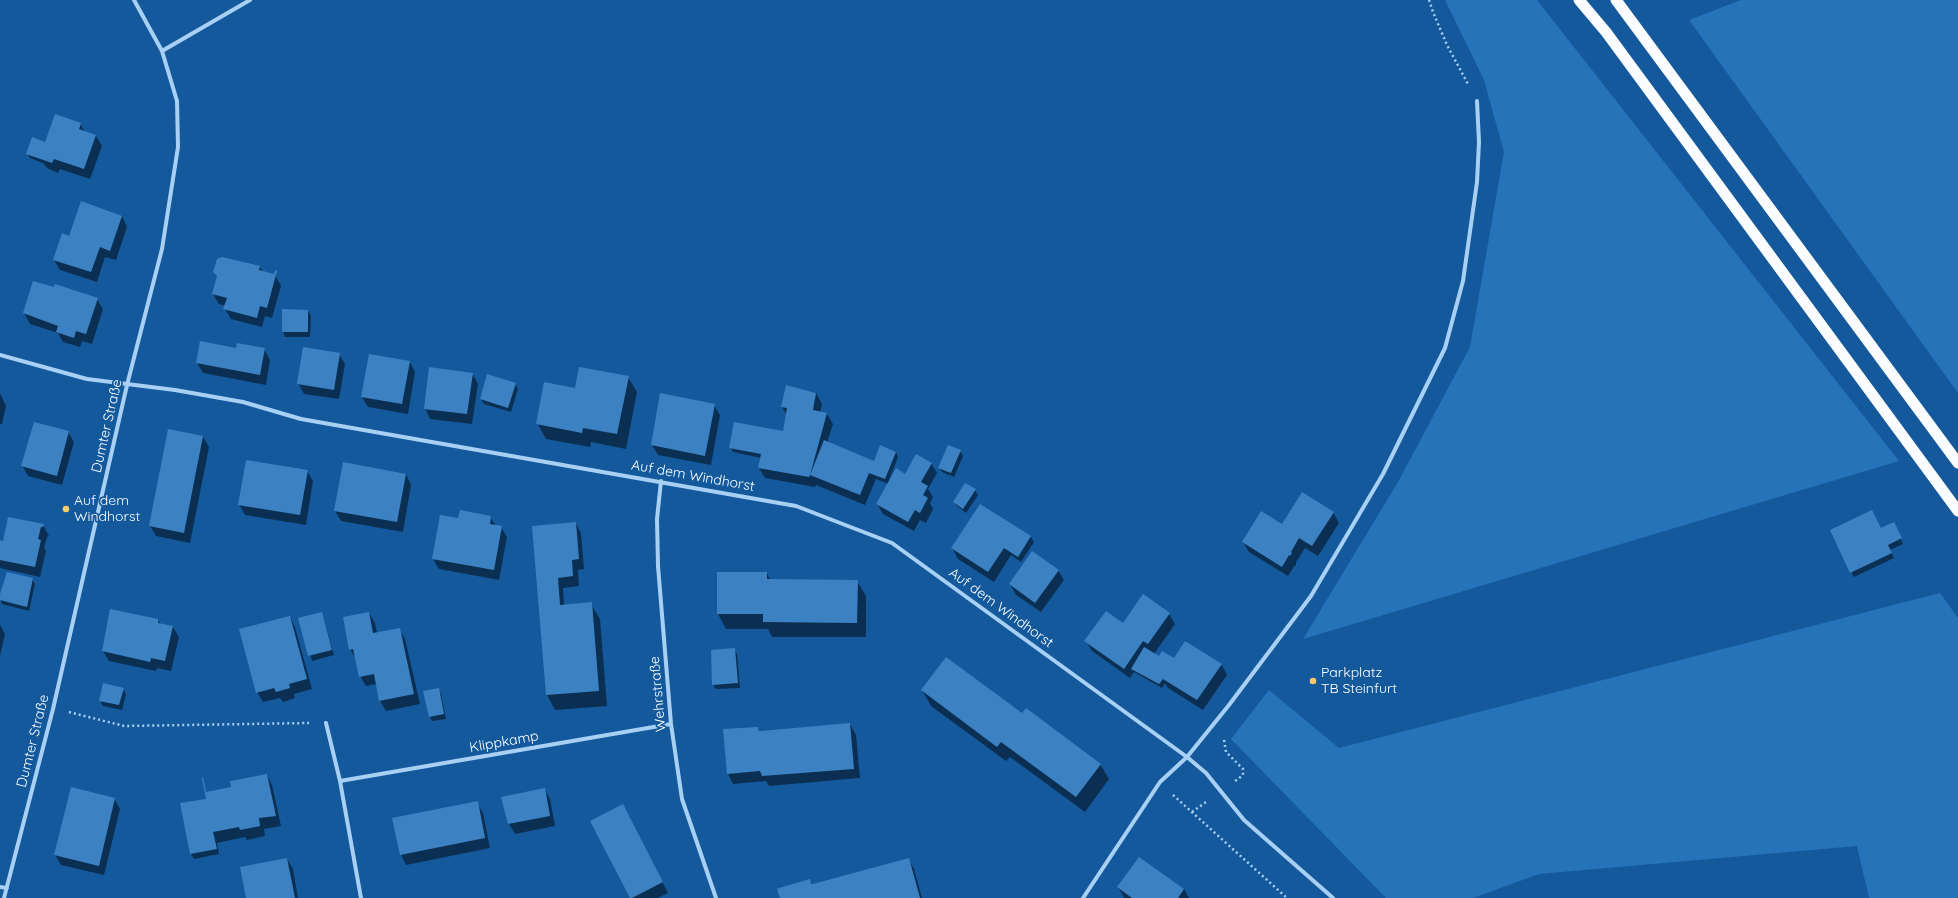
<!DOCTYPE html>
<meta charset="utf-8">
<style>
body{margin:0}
canvas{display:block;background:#13599c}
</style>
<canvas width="1958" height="898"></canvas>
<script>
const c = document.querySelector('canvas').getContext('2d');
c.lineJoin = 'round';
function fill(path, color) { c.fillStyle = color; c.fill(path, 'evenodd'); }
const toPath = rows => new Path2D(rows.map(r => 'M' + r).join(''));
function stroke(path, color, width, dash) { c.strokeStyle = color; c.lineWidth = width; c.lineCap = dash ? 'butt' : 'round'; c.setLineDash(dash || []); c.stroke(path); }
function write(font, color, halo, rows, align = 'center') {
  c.font = font + ' Quicksand,sans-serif'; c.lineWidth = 3.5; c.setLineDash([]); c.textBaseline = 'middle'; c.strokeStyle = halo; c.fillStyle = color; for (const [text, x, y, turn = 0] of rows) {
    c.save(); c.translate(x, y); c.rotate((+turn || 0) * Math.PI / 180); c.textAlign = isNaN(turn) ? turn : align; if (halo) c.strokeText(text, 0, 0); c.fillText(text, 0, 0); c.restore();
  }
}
fill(toPath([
 [1445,0,1537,0,1899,461,1303,639,1398,482,1470,347,1504,152,1484,80],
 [1741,0,1958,0,1958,393,1689,20],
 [1940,593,1958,618,1958,898,1869,898,1857,846,1539,874,1473,898,1386,898,1231,739,1269,690,1339,748]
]), '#2673ba');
fill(toPath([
 [80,124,85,132,96,136,102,146,90,179,60,169,58,173,47,168,43,163,30,158,27,153],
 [122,216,127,227,116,260,105,257,97,282,60,270,54,260,69,237],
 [222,258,260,267,263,272,275,275,281,286,272,318,265,316,262,327,231,319,225,309,226,306,219,304,213,294,218,277,214,272],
 [97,299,103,309,92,344,82,341,80,347,63,342,58,333,30,324,24,313],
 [308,311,311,316,310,337,285,337,283,332],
 [264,349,270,360,266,385,203,373,197,363],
 [339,354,345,364,339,399,304,394,298,383],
 [410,362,415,372,408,414,368,407,362,397],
 [472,373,478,384,472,424,430,419,425,408],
 [628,377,637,392,626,449,591,442,590,447,546,439,537,423,576,390],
 [515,384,518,389,511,412,484,404,481,399],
 [786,386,816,393,822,404,820,413,827,414,833,424,827,443,874,462,896,452,898,457,889,480,906,475,931,463,937,473,928,489,933,497,930,503,933,509,926,523,920,520,914,531,883,514,877,504,889,484,876,479,865,505,816,485,815,487,765,478,759,468,761,458,733,452,730,447,783,432,787,415,782,407],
 [0,393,6,406,2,424,0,424],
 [714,405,720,415,711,465,658,455,652,445],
 [68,432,74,442,62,485,28,476,22,465],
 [203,437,209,447,190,543,156,536,150,526],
 [960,451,963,456,954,477,942,472,939,467],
 [307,471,313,481,306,525,245,515,239,504],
 [406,474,411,485,403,532,341,521,335,511],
 [975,490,978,495,966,513,957,506,954,502],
 [981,505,1031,537,1034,542,1021,562,1011,555,994,582,958,559,952,548],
 [1333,512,1339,523,1318,556,1305,548,1296,562,1296,566,1295,565,1288,576,1249,552,1243,542],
 [490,517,496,526,501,527,507,537,499,580,439,569,433,559,459,519],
 [576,523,581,533,584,569,578,570,579,586,563,588,564,606,591,604,600,619,607,706,555,710,547,695,533,527],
 [43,525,49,536,47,537,44,548,46,551,40,577,0,568,0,541,4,542],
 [1896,528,1903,544,1890,550,1894,558,1854,577,1851,572,1881,529],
 [1058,570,1064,580,1041,612,1016,595,1010,584],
 [767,573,770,580,857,581,866,596,866,637,772,637,768,629,726,629,718,614],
 [32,579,35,584,29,611,2,604,0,597],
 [322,613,334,655,312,661,300,619],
 [369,613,375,623,377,633,399,629,405,639,420,704,386,711,380,701,377,684,366,686,360,676,356,659,350,649],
 [1169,614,1175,624,1154,654,1159,657,1174,660,1185,642,1222,665,1227,675,1203,710,1168,688,1165,683,1162,688,1134,672,1130,678,1092,651,1086,641,1123,624],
 [290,617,295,627,312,689,294,694,295,698,283,702,280,698,263,702,257,692],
 [158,620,160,624,173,627,179,637,171,671,157,668,156,671,109,661,103,651],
 [0,625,5,634,0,656],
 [734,649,737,654,740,688,716,689,713,685],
 [123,689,126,694,122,710,103,706,100,701],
 [438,689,441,694,446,719,432,721,430,717],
 [922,690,1022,714,1100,764,1109,779,1085,812,1010,757,1006,761,931,706],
 [850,724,856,735,860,778,769,786,766,781,733,784,728,774,758,728,760,732],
 [267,775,272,785,281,826,264,829,265,836,247,840,245,837,217,843,219,854,194,859,191,854,207,800],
 [544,789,550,799,555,826,515,834,509,824,503,797],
 [114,798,120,809,104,875,61,865,55,855],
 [477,803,483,813,490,848,406,865,401,855],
 [629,816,668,893,658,898,631,898],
 [287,859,293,869,298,898,247,898],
 [908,859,914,869,922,898,781,898,809,881,812,885],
 [1118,887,1184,889,1189,898,1124,898]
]), '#0007');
fill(toPath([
 [55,114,81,123,79,129,96,135,84,169,54,159,52,163,26,154,32,137,45,142],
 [81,201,122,216,110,251,100,247,91,272,53,260,62,233,69,236],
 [222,257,260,266,259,270,274,274,275,270,277,271,267,308,260,306,257,318,223,309,227,298,212,294,217,276,213,272,217,259],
 [33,281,54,287,55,284,98,298,86,334,76,331,74,338,56,332,58,326,23,313],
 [282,309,308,310,308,332,282,332],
 [200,341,236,348,237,343,265,348,260,375,196,363],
 [303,347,340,353,334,390,297,384],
 [369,354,410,361,402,404,361,397],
 [429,367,473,373,467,414,424,409],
 [579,367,629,376,617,434,583,428,582,433,536,424,544,382,575,388],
 [487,374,516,383,508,408,480,399],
 [786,385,816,393,813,410,827,413,810,475,824,440,874,461,880,445,896,452,885,479,869,473,860,495,810,475,809,477,758,468,761,454,729,448,734,422,783,431,787,408,781,407],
 [660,393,715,404,705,456,651,445],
 [34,422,69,431,57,476,21,466],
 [168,429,203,436,184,533,149,526],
 [948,445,961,450,951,473,938,468],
 [916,454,932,463,921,482,928,486,923,495,928,498,920,513,915,510,908,522,876,504,896,468,905,474],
 [246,460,308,470,300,515,238,505],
 [343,462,406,474,397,522,334,511],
 [965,483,976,489,963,509,953,502],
 [1302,492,1334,512,1312,546,1299,538,1291,552,1292,553,1290,556,1289,555,1282,567,1242,542,1261,511,1282,524],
 [980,504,1031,536,1018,557,1004,548,988,572,951,548],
 [460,510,491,516,490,524,502,526,494,570,432,559,440,515,458,518],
 [1872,510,1881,528,1894,522,1902,538,1888,545,1892,553,1850,573,1830,530],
 [8,517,44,524,43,527,41,527,38,539,41,540,35,567,0,560,0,540,3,541],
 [576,522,579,559,572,560,573,576,558,578,560,605,592,602,599,691,546,695,532,526],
 [1032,551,1059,570,1035,603,1009,584],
 [7,572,33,578,27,607,0,600,0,594],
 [717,572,767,572,767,579,858,580,857,623,763,622,763,614,717,614],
 [1143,594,1170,613,1148,644,1143,641,1124,669,1084,641,1106,611,1123,623],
 [110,609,158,619,158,623,173,626,165,661,151,658,150,662,102,651],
 [322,612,332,650,308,656,298,618],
 [369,612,373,633,400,628,414,694,379,701,374,674,359,677,353,649,349,650,343,617],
 [290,616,307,679,289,684,290,688,276,692,274,688,256,693,239,629],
 [1185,641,1222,664,1197,700,1163,679,1159,684,1131,669,1144,647,1159,656,1162,651,1174,658],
 [735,648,738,683,712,685,711,650],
 [946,657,1022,713,1026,708,1101,764,1076,797,1001,742,997,747,921,690],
 [103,683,124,688,119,705,99,701],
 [439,688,444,714,429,717,423,691],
 [850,723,854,769,762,776,760,771,727,774,723,729,758,727,759,731,761,731],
 [267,774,276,816,259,818,260,826,240,830,239,827,213,832,217,849,190,854,180,803,206,799,202,778,203,777,206,792,231,787,230,781,231,781],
 [71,787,115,798,99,866,54,855],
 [545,788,550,816,508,824,501,797],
 [478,801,485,838,400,855,392,818],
 [623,804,663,882,632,898,630,898,590,821],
 [1139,857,1184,889,1178,898,1132,898,1117,887],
 [287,858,295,898,246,898,240,867],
 [909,858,920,898,780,898,777,889,779,888,810,879,811,884,813,884]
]), '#3c82c3');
stroke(toPath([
 [1429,0,1433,12,1447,45,1469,86],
 [69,712,124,726,309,723],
 [1224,740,1226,752,1243,769,1243,775,1235,781],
 [1173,795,1287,898],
 [1192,812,1206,802]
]), '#a8d0f4', 2.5, [2, 3]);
stroke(toPath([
 [162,51,250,0],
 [0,355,87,379,175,390,243,402,301,419,796,506,892,543,1187,757,1206,773,1244,820,1333,898],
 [661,481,657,519,658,566,671,724,682,799,716,898],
 [326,723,340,781,361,898],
 [340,781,671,724],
 [0,887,7,888],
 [4,898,53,709,127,385,162,249,178,147,177,101,162,51,134,0],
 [1083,898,1160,782,1187,757,1229,705,1311,596,1383,474,1445,348,1463,281,1477,182,1479,142,1477,101]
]), '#a8d0f4', 4);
stroke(toPath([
 [1579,0,1606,32,1958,511],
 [1616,0,1958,463]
]), '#fafcff', 11);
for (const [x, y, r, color] of [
 [66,509,4,"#ffca6b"],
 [1313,681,4,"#ffca6b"]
]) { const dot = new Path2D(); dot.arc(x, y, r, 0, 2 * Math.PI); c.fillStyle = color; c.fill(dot); stroke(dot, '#13599c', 1.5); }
write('14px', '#fff', '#13599c', [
 ["Dumter Straße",107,426,-77],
 ["Auf dem Windhorst",693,476,10],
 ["Auf dem Windhorst",1001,608,36],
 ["Wehrstraße",658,694,-95],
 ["Dumter Straße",33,741,-76],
 ["Klippkamp",504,742,-10]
]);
write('14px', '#fff', '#13599c', [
 ["Auf dem",74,501],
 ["Windhorst",74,517],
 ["Parkplatz",1321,673],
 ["TB Steinfurt",1321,689]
], 'left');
</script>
